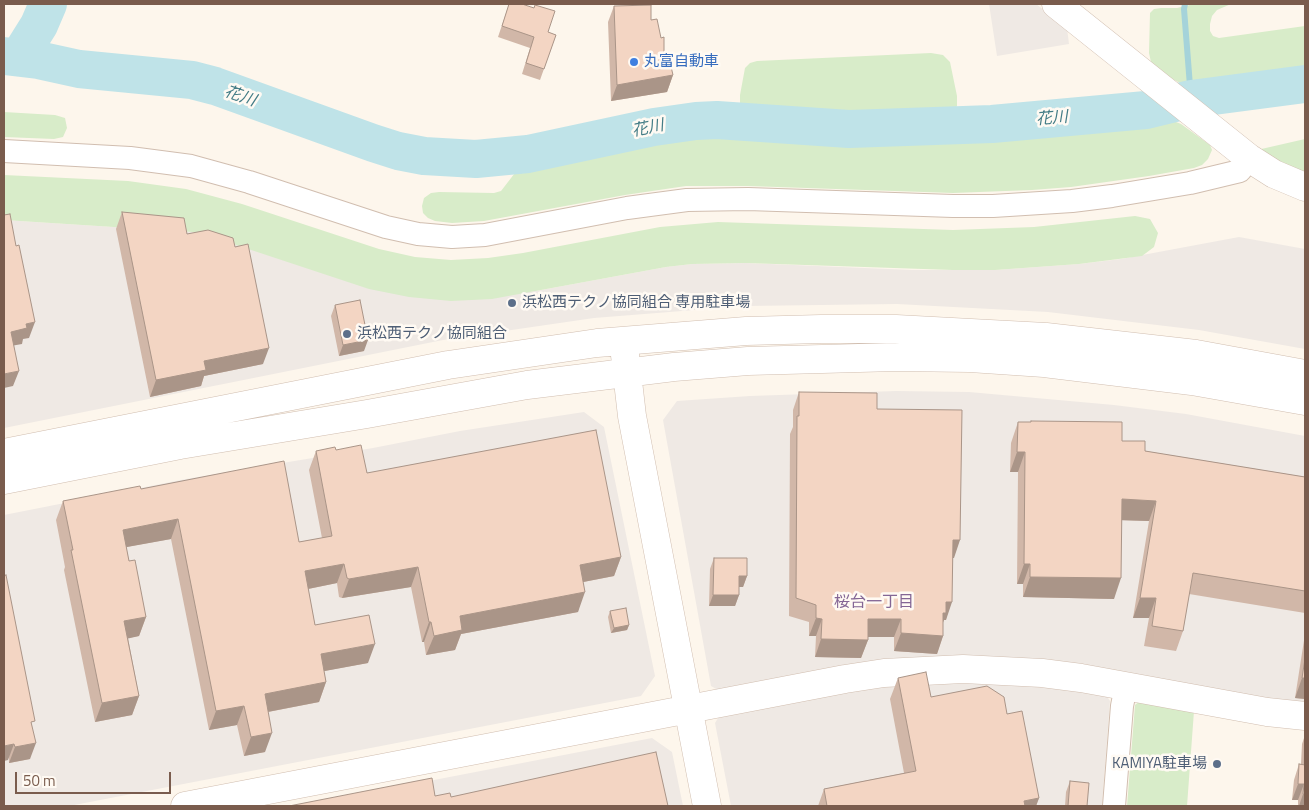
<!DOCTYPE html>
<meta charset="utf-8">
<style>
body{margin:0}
#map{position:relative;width:1309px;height:810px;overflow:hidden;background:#fdf6ec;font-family:"Titillium Web",sans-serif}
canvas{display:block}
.frame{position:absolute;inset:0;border:5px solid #7a5c4d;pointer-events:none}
.scale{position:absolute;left:15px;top:772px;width:156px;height:22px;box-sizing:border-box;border:2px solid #7a5c4d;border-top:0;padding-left:6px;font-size:15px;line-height:18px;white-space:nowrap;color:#7a5c4d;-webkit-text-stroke:4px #fffaf3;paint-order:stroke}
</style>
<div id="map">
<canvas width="1309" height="810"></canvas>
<div class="frame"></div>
<div class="scale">50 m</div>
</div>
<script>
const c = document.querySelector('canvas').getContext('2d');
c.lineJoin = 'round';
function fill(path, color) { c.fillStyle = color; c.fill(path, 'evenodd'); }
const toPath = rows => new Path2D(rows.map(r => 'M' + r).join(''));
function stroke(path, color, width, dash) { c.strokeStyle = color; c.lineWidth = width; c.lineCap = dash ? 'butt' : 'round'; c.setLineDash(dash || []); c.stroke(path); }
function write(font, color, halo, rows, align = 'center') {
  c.font = font + ' "Titillium Web","Noto Sans JP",sans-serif'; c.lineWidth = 5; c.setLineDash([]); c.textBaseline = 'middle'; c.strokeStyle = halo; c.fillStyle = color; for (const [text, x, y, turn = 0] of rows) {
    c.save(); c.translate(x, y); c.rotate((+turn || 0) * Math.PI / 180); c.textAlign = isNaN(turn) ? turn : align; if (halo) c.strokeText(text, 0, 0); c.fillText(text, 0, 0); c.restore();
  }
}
fill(toPath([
 [989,4,1036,4,1067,28,1069,44,997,56],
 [4,220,192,232,212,237,530,292,666,267,692,264,746,263,912,270,995,270,1079,264,1121,259,1239,237,1305,249,1305,349,1199,330,1048,312,897,304,745,306,594,318,443,340,4,428],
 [896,391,969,392,1114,405,1186,414,1305,436,1305,703,1289,702,1083,665,718,690,711,686,663,420,677,401,750,396],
 [584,412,604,427,655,676,641,696,69,806,4,806,4,515,186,479,373,448,460,431],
 [963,682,1041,685,1106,695,1110,701,1102,806,731,806,715,723,720,715,847,691,884,686],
 [652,738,672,752,683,806,299,806]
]), '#efe9e4');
fill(toPath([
 [1194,4,1231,4,1217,10,1212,16,1210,24,1210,31,1213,36,1219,38,1305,26,1305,69,1198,84,1180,83,1165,75,1151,62,1149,53,1150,13,1154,9,1161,8,1177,8],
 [931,53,943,55,950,62,957,96,957,106,950,113,940,115,876,118,822,117,753,112,745,109,740,103,740,95,745,68,750,63,757,61],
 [4,112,55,115,65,118,67,128,63,137,54,139,4,137],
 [1160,120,1171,120,1181,124,1210,145,1212,150,1208,159,1202,165,1194,168,1149,176,1071,187,1032,190,953,193,748,186,686,186,625,195,484,221,452,223,435,221,428,218,423,213,422,206,424,198,431,193,439,192,494,193,501,191,518,169,525,166,676,134,716,131,821,138,877,139,993,135],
 [1305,139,1305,174,1257,150],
 [4,175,128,181,186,189,242,204,379,249,415,257,451,260,488,258,523,253,660,227,718,222,953,230,1034,227,1135,216,1150,219,1158,233,1154,247,1142,256,1079,264,995,270,953,270,746,263,692,264,666,267,492,299,451,301,409,297,369,289,212,237,192,232,4,220],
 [1140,701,1194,711,1187,806,1127,806,1135,705]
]), '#d8ecc9');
stroke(toPath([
 [1185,4,1184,9,1191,99]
]), '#a5d3da', 6);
stroke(toPath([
 [4,56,38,60,79,69,192,80,215,86,373,143,398,151,424,156,476,159,528,154,654,127,696,121,717,120,849,129,992,124,1146,110,1191,99,1305,84],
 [19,57,39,25,48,4]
]), '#bfe3e8', 38);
const minor = toPath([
 [4,151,130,158,191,166,249,182,386,227,418,234,452,237,485,235,627,208,687,200,748,199,953,206,993,206,1072,201,1112,196,1190,183,1240,171,1249,158],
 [1114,806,1122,706,1126,686]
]);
const tertiary = toPath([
 [1056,4,1249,158,1274,174,1305,187],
 [625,355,632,416,707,806],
 [4,453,448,365,597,343,746,331,821,329,896,329,1046,337,1196,354,1305,374],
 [4,480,180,445,367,414,527,385,674,367,748,361,896,357,970,358,1044,363,1192,381,1305,401],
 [185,806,845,679,884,673,963,669,1042,673,1081,678,1267,712,1305,716]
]);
stroke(minor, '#d1beb0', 24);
stroke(tertiary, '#d1beb0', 29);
stroke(minor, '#fff', 22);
stroke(tertiary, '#fff', 28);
fill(toPath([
 [509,4,548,32,556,35,540,80,522,74,530,48,498,37],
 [614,6,651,20,673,75,667,92,611,101,608,22],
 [122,212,187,234,263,364,204,376,201,386,150,397,116,229],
 [335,305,364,351,339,356,331,316],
 [799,392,877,409,954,558,953,558,946,620,944,620,943,621,943,636,937,654,894,651,894,637,868,637,868,640,861,658,815,657,816,636,809,636,809,622,789,616,790,434,793,427,793,410],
 [1018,422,1122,441,1145,451,1305,477,1305,613,1189,594,1183,631,1176,651,1144,646,1149,618,1133,618,1149,521,1122,520,1114,599,1023,597,1023,584,1017,584,1018,472,1010,472,1011,443],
 [336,450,367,473,621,557,614,576,583,582,578,612,461,634,455,650,426,655,424,642,422,642,411,587,342,598,339,597,337,583,308,589,315,625,368,663,324,671,326,682,319,702,268,712,265,752,244,756,237,725,209,730,171,539,126,547,129,561,146,617,139,636,128,638,139,696,132,715,95,722,64,570,65,567,56,520,63,501,141,489,299,542,322,538,309,470,316,451],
 [714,558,747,576,743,587,739,587,739,595,735,606,709,606,710,569],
 [4,576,32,728,30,759,9,763],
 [610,611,629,625,627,630,611,633,608,617],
 [1305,634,1305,699,1295,698],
 [898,678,931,697,1007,714,1039,798,1036,806,818,806,824,789,904,773,890,699],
 [1305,735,1305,806,1298,806,1298,800,1292,800,1294,780,1299,764,1301,764,1302,744],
 [1070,781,1087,806,1065,806,1066,792]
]), '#d1b7a8');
fill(toPath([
 [673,75,667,92,611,101,617,85],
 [35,322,29,338,23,339,22,344,5,347,11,332,26,324],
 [368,340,364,351,339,356,343,345],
 [269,348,263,364,204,376,201,386,150,397,156,380,204,361],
 [19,371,13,386,4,388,4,374],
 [1017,452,1025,452,1018,472,1010,472],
 [1122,499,1156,501,1149,521,1114,520],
 [178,519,171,539,116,549,123,530],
 [953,540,960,540,954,558,946,558],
 [621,557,614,576,573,584,580,565],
 [344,564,337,583,298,591,305,571],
 [1024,564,1030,564,1023,584,1017,584],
 [418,567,411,587,342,598,349,579],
 [739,576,747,576,743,587,735,587],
 [1030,577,1121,578,1114,599,1023,597],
 [585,592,578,612,461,634,455,650,426,655,434,636,460,616],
 [713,595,739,595,735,606,709,606],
 [1140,598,1156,598,1149,618,1133,618],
 [946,602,952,602,946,620,944,620,940,631,937,631],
 [146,617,139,636,117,641,124,621],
 [816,618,822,619,816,636,809,636],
 [868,619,901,619,894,637,861,637],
 [429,622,431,622,424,642,422,642],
 [629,625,627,630,611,633,614,628],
 [901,633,943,636,937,654,894,651],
 [821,639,868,640,861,658,815,657],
 [375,644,368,663,314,673,321,654],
 [1302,678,1305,678,1305,699,1295,698],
 [326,682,319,702,257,714,265,694],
 [139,696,132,715,95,722,102,703],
 [244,706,237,725,209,730,216,711],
 [272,733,265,752,244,756,251,737],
 [36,743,30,759,9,763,15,747],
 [14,744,8,760,4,761,4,746],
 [1298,784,1304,784,1298,800,1292,800],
 [1303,794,1305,794,1305,806,1299,806],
 [1039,798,1036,806,1022,806,1024,801]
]), '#aa9588');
const building = toPath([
 [509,4,522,4,534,8,535,5,555,11,548,32,556,35,544,69,526,63,534,37,502,26,509,4],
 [651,5,651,20,657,19,661,38,664,37,664,54,668,54,673,75,617,85,614,6,651,5],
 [122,212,184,218,187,234,208,230,233,238,235,247,248,244,269,348,204,361,206,370,156,380,122,212],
 [10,214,16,246,19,245,35,322,26,324,27,328,11,332,19,371,4,374,4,215,10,214],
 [360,300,368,340,343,345,335,305,360,300],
 [799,392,877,393,877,409,962,410,960,540,953,540,952,602,946,602,946,613,943,613,943,636,901,633,901,619,868,619,868,640,821,639,822,619,816,618,816,605,796,598,797,416,799,416,799,392],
 [1031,421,1122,422,1122,441,1145,441,1145,451,1305,477,1305,591,1193,573,1183,631,1152,626,1156,598,1140,598,1156,501,1122,499,1121,578,1030,577,1030,564,1024,564,1025,452,1017,452,1018,422,1031,422,1031,421],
 [596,430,621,557,580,565,585,592,460,616,462,630,434,636,431,622,429,622,418,567,349,579,347,578,344,564,305,571,315,625,369,615,375,644,321,654,326,682,265,694,272,733,251,737,244,706,216,711,178,519,123,530,129,561,135,560,146,617,124,621,139,696,102,703,71,550,73,550,63,501,140,486,141,489,284,461,299,542,332,536,316,451,335,447,336,450,361,445,367,473,596,430],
 [714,558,747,558,747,576,739,576,739,595,713,595,714,558],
 [6,575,35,721,31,722,36,743,15,747,14,744,4,746,4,576,6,575],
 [626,608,629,625,614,628,610,611,626,608],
 [1305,659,1305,678,1302,678,1305,659],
 [926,672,931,697,987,686,1004,697,1007,714,1022,711,1039,798,1024,801,1025,806,827,806,824,789,916,771,898,678,926,672],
 [656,752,668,806,289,806,432,778,435,796,450,793,451,797,656,752],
 [1299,764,1305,765,1305,794,1303,794,1304,784,1298,784,1299,764],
 [1070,781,1089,783,1087,806,1068,806,1070,781]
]);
fill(building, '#f3d5c3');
stroke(building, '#aa9588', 1);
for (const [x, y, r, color] of [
 [634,62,5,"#3f7fe0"],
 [512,303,5,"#5c6f8a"],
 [347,334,5,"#5c6f8a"],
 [1217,764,5,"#5c6f8a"]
]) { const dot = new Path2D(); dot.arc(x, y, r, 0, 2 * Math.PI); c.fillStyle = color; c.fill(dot); stroke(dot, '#fffaf3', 2); }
write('15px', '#366cbe', '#fffaf3', [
 ["丸富自動車",644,62]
], 'left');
write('15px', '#4e5e75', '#fffaf3', [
 ["浜松西テクノ協同組合 専用駐車場",522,303],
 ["浜松西テクノ協同組合",357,334],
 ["KAMIYA駐車場",1207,764,"right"]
], 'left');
write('italic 16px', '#437c86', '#fffaf3', [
 ["花川",240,97,19],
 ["花川",1052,119,-5],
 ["花川",648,129,-11]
]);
write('16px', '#846695', '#fffaf3', [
 ["桜台一丁目",874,603]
]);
</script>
